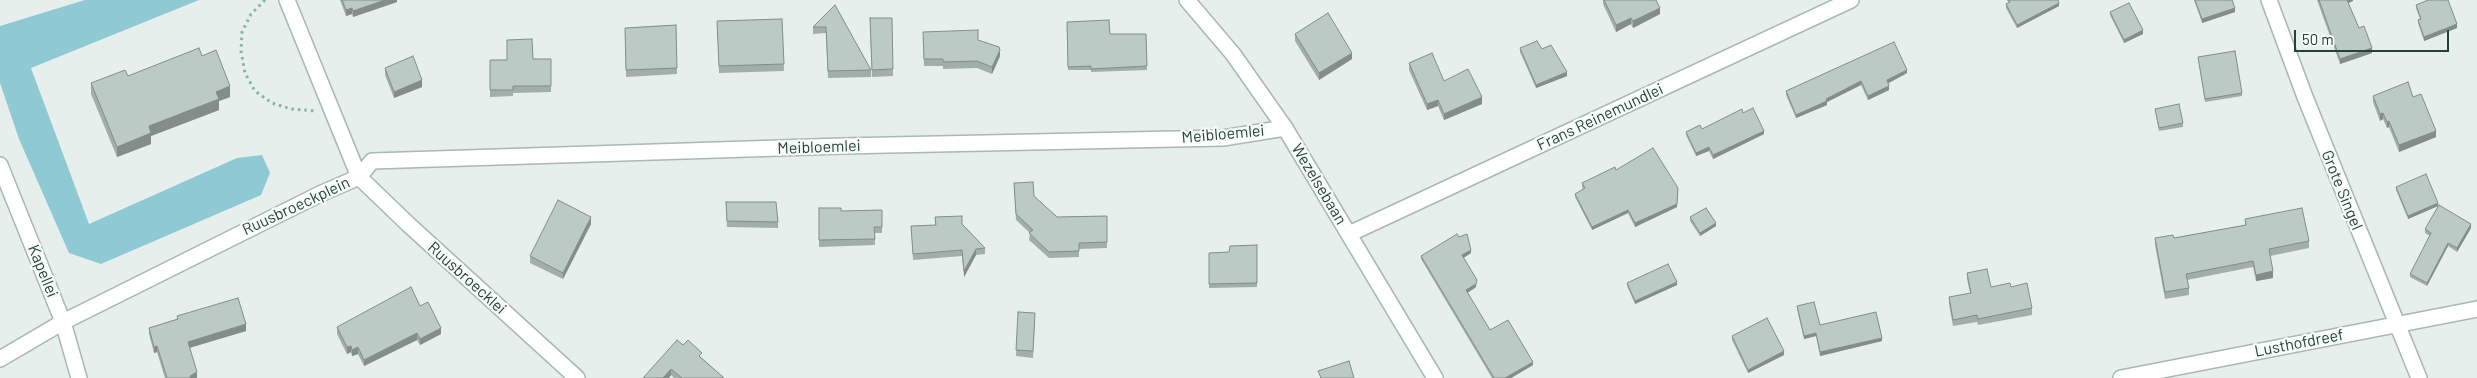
<!DOCTYPE html>
<style>
body{margin:0}
#map{position:relative;width:2477px;height:378px;overflow:hidden;background:#e6efeb;font-family:Barlow,sans-serif}
canvas{display:block}
.scale{position:absolute;left:2294px;top:30px;width:155px;height:22px;box-sizing:border-box;border:2px solid #24423a;border-top:0;padding-left:6px;font-size:15px;line-height:18px;white-space:nowrap;color:#24423a;-webkit-text-stroke:4px #f7fbf9;paint-order:stroke}
</style>
<div id="map">
<canvas width="2477" height="378"></canvas>
<div class="scale">50 m</div>
</div>
<script>
const c = document.querySelector('canvas').getContext('2d');
c.lineJoin = 'round';
function fill(path, color) { c.fillStyle = color; c.fill(path, 'evenodd'); }
const toPath = rows => new Path2D(rows.map(r => 'M' + r).join(''));
function stroke(path, color, width, dash) { c.strokeStyle = color; c.lineWidth = width; c.lineCap = dash ? 'butt' : 'round'; c.setLineDash(dash || []); c.stroke(path); }
function write(font, color, halo, rows, align = 'center') {
  c.font = font + ' Barlow,sans-serif'; c.lineWidth = 4.5; c.setLineDash([]); c.textBaseline = 'middle'; c.strokeStyle = halo; c.fillStyle = color; for (const [text, x, y, turn = 0] of rows) {
    c.save(); c.translate(x, y); c.rotate((+turn || 0) * Math.PI / 180); c.textAlign = isNaN(turn) ? turn : align; if (halo) c.strokeText(text, 0, 0); c.fillText(text, 0, 0); c.restore();
  }
}
fill(toPath([
 [85,0,199,0,31,68,89,224,237,158,262,155,270,173,261,195,101,264,69,253,19,139,0,83,0,26]
]), '#8ec9d4');
const street = toPath([
 [287,0,359,177,409,225,577,378],
 [2269,0,2305,97,2419,378],
 [0,165,63,322,79,378],
 [1349,234,1851,0],
 [0,359,63,322,320,194,359,177,372,161,842,146,1223,138,1285,128],
 [2121,378,2477,309]
]);
const secondary = toPath([
 [1187,0,1233,54,1285,128,1435,378]
]);
stroke(street, '#a8b8b2', 18);
stroke(secondary, '#a4bbb3', 18);
stroke(toPath([
 [265,0,251,14,242,32,241,51,245,73,255,91,272,103,291,109,315,111]
]), '#86b3a5', 3, [2.5, 4]);
stroke(street, '#fff', 15);
stroke(secondary, '#fff', 15);
fill(toPath([
 [340,0,397,0,397,2,353,17,352,14,346,16],
 [1603,0,1656,0,1660,14,1633,28,1631,24,1616,32,1603,4],
 [2007,0,2058,0,2059,6,2017,28,2006,8,2006,4,2009,3],
 [2194,0,2232,0,2235,12,2202,23],
 [2317,0,2353,0,2353,1,2348,3,2359,28,2372,53,2340,64],
 [835,5,871,70,871,77,828,78,826,33,813,34,813,27],
 [2416,5,2457,28,2424,41,2418,23,2418,20,2420,19,2416,8],
 [2110,12,2143,34,2124,43,2110,15],
 [892,18,893,76,872,77,870,25],
 [782,19,784,71,719,73,717,21],
 [1067,22,1110,34,1146,34,1147,70,1091,72,1091,70,1068,70],
 [676,25,677,74,626,77,625,28],
 [1295,34,1352,59,1319,80,1295,41],
 [923,38,978,40,1000,56,992,74,977,68,943,69,943,66,924,66],
 [1520,48,1542,49,1567,76,1536,88,1520,52],
 [202,56,230,97,219,101,219,110,151,136,151,144,117,157,91,94,91,83,128,76],
 [2198,57,2242,93,2242,96,2205,102],
 [551,59,551,92,513,93,513,96,490,97,490,60],
 [1409,63,1444,81,1482,104,1444,120,1438,106,1427,110,1409,70],
 [385,68,422,87,394,98,385,75],
 [1907,73,1888,83,1889,90,1868,100,1861,85,1827,102,1827,105,1796,118,1786,95,1786,91],
 [2373,96,2413,97,2436,137,2399,152,2389,127,2387,128,2383,119,2380,121,2373,102],
 [2155,109,2183,123,2183,127,2159,131],
 [1743,113,1764,134,1713,159,1709,151,1696,156,1686,135,1686,132,1702,129],
 [1616,170,1678,191,1677,207,1635,227,1628,213,1592,230,1575,197,1575,194,1583,189,1582,187,1582,183],
 [1014,183,1034,196,1057,217,1107,216,1107,248,1079,249,1079,257,1049,258,1029,240,1030,233,1016,220],
 [2396,187,2438,206,2408,219,2396,190],
 [726,202,778,222,778,228,727,227],
 [819,208,841,211,882,210,882,233,875,233,875,245,819,247],
 [935,217,962,224,985,248,985,254,976,255,964,277,962,256,913,260,911,226,935,225],
 [1690,217,1716,226,1700,236,1690,221],
 [2245,219,2309,241,2309,248,2270,256,2273,278,2256,281,2253,267,2187,280,2189,288,2189,295,2165,299,2155,245,2155,238,2174,238,2245,225],
 [591,224,563,279,530,263,530,256],
 [2471,228,2457,252,2448,246,2427,286,2410,277,2410,274,2430,236,2425,233,2425,229],
 [1257,245,1257,287,1209,288,1209,253,1229,252],
 [1471,253,1463,258,1477,280,1476,287,1467,293,1490,330,1533,365,1511,378,1492,378,1421,259,1421,256],
 [1967,273,1991,287,2011,287,2032,308,2032,315,1978,325,1977,322,1953,326,1949,304,1949,297,1970,293,1967,279],
 [1627,283,1677,285,1635,304,1627,286],
 [420,306,441,334,420,345,417,340,364,366,358,354,352,356,351,352,347,354,337,334,337,327],
 [1797,306,1820,325,1882,341,1820,356,1816,336,1804,339,1797,309],
 [1018,312,1035,320,1033,358,1016,356],
 [177,316,246,331,190,348,197,378,165,378,157,352,154,353,149,334,149,328,177,319],
 [1732,336,1784,355,1748,373,1732,340],
 [683,345,702,358,724,378,674,378,671,375,669,378,643,378]
]), '#a1aea9');
fill(toPath([
 [385,0,397,0,397,2,353,17,353,11],
 [2346,0,2353,0,2353,1,2346,4],
 [2059,3,2059,6,2017,28,2017,25],
 [352,8,352,14,346,16,346,10],
 [1660,8,1660,14,1633,28,1633,21],
 [2235,8,2235,12,2202,23,2202,19],
 [1631,18,1631,24,1616,32,1616,25],
 [2457,24,2457,28,2424,41,2424,37],
 [2143,30,2143,34,2124,43,2124,40],
 [2372,48,2372,53,2340,64,2340,59],
 [1000,50,1000,56,992,74,992,67],
 [1352,53,1352,59,1319,80,1319,73],
 [1907,70,1907,73,1887,84,1887,80],
 [1567,72,1567,76,1536,88,1536,85],
 [422,80,422,87,394,98,394,92],
 [1861,81,1861,85,1827,102,1827,105,1796,118,1796,115],
 [230,86,230,97,219,101,219,110,151,136,151,144,117,157,117,147,149,126,216,92],
 [1889,86,1889,90,1868,100,1868,96],
 [1482,97,1482,104,1444,120,1444,114],
 [1438,100,1438,106,1427,110,1427,104],
 [2383,113,2383,119,2380,121,2380,114],
 [2389,121,2389,127,2387,128,2387,122],
 [1764,131,1764,134,1713,159,1713,155],
 [2436,131,2436,137,2399,152,2399,145],
 [1709,147,1709,151,1696,156,1696,153],
 [1678,188,1677,207,1635,227,1635,223],
 [2438,203,2438,206,2408,219,2408,216],
 [1628,210,1628,213,1592,230,1592,227],
 [591,217,591,224,563,279,563,273],
 [1716,223,1716,226,1700,236,1700,233],
 [2471,224,2471,228,2457,252,2457,248],
 [2448,243,2448,246,2427,286,2427,283],
 [976,249,976,255,964,277,964,271],
 [1471,250,1471,253,1462,259,1462,255],
 [2273,271,2273,278,2256,281,2256,275],
 [1677,282,1677,285,1635,304,1635,301],
 [1476,284,1476,287,1466,294,1466,290],
 [246,324,246,331,188,348,188,342],
 [441,328,441,334,420,345,420,339],
 [417,333,417,340,364,366,364,360],
 [1816,333,1816,336,1804,339,1804,336],
 [1882,338,1882,341,1820,356,1820,352],
 [157,346,157,352,154,353,154,347],
 [351,346,351,352,347,354,347,347],
 [358,347,358,354,352,356,352,350],
 [1784,351,1784,355,1748,373,1748,370],
 [1533,362,1533,365,1511,378,1505,378],
 [671,369,671,375,669,378,663,378],
 [197,372,197,378,190,378,190,376]
]), '#838d89');
const building = toPath([
 [342,0,385,0,353,11,352,8,346,10,342,0],
 [1604,0,1656,0,1660,8,1633,21,1631,18,1616,25,1604,0],
 [2009,0,2058,0,2059,3,2017,25,2006,4,2010,2,2009,0],
 [2195,0,2232,0,2235,8,2202,19,2195,0],
 [2319,0,2347,0,2359,28,2364,26,2372,48,2340,59,2319,0],
 [2428,0,2448,0,2457,24,2424,37,2418,20,2421,19,2416,5,2428,0],
 [2129,3,2143,30,2124,40,2110,12,2129,3],
 [835,5,871,70,828,71,826,27,813,27,835,5],
 [1328,13,1352,53,1319,73,1295,34,1328,13],
 [870,18,892,18,893,69,872,70,870,18],
 [782,19,784,64,719,66,717,21,782,19],
 [1109,20,1110,34,1146,34,1147,66,1091,69,1091,66,1068,67,1067,22,1109,20],
 [676,25,677,68,626,70,625,28,676,25],
 [978,30,978,40,999,47,1000,50,992,67,977,61,943,62,943,59,924,59,923,32,978,30],
 [532,39,533,59,551,59,551,86,513,86,513,90,490,90,490,60,507,60,507,40,532,39],
 [1537,41,1542,49,1551,45,1567,72,1536,85,1520,48,1537,41],
 [1894,42,1907,70,1887,80,1889,86,1868,96,1861,81,1826,99,1827,101,1796,115,1786,91,1894,42],
 [199,48,202,56,216,50,230,86,216,92,219,99,149,126,151,133,117,147,91,83,125,70,128,76,199,48],
 [2235,51,2242,93,2205,99,2198,57,2235,51],
 [1432,53,1444,81,1468,69,1482,97,1444,114,1438,100,1427,104,1409,63,1432,53],
 [413,56,422,80,394,92,385,68,413,56],
 [2408,82,2413,97,2421,94,2436,131,2399,145,2389,121,2387,122,2383,113,2380,114,2373,96,2408,82],
 [2179,104,2183,123,2159,128,2155,109,2179,104],
 [1753,108,1764,131,1713,155,1709,147,1696,153,1686,132,1700,125,1702,129,1742,109,1743,113,1753,108],
 [1653,148,1678,188,1677,204,1635,223,1628,210,1592,227,1575,194,1585,188,1582,183,1615,167,1616,170,1653,148],
 [2426,174,2438,203,2408,216,2396,187,2426,174],
 [1033,182,1034,196,1057,217,1107,216,1107,242,1079,243,1079,251,1049,252,1029,233,1033,230,1016,214,1014,183,1033,182],
 [558,200,591,217,563,273,530,256,558,200],
 [726,202,776,202,778,222,727,221,726,202],
 [2439,205,2471,224,2457,248,2448,243,2427,283,2410,274,2431,233,2425,229,2439,205],
 [819,208,841,208,841,211,882,210,882,227,874,227,875,239,819,240,819,208],
 [1706,208,1716,223,1700,233,1690,217,1706,208],
 [2302,208,2309,241,2269,249,2273,271,2256,275,2253,261,2186,274,2189,288,2165,292,2155,238,2173,235,2174,238,2246,225,2245,219,2302,208],
 [962,216,962,224,985,248,976,249,964,271,962,250,913,254,911,226,936,225,935,217,962,216],
 [1457,234,1459,237,1467,234,1471,250,1462,255,1477,280,1476,284,1466,290,1490,330,1508,320,1533,362,1505,378,1494,378,1421,256,1457,234],
 [1257,245,1257,283,1209,284,1209,253,1229,252,1230,246,1257,245],
 [1668,264,1677,282,1635,301,1627,283,1668,264],
 [1987,269,1991,287,2010,283,2011,287,2027,283,2032,308,1978,319,1977,315,1953,320,1949,297,1971,293,1967,273,1987,269],
 [411,287,420,306,428,302,441,328,420,339,417,333,364,360,358,347,352,350,351,346,347,347,337,327,411,287],
 [238,298,246,324,188,342,197,372,190,376,191,378,167,378,157,346,154,347,149,328,178,319,177,316,238,298],
 [1814,302,1820,325,1876,312,1882,338,1820,352,1816,333,1804,336,1797,306,1814,302],
 [1018,312,1035,313,1033,351,1016,350,1018,312],
 [1767,318,1784,351,1748,370,1732,336,1767,318],
 [677,340,683,345,688,340,702,353,699,356,724,378,682,378,671,369,663,378,643,378,677,340],
 [1349,361,1354,378,1321,378,1318,371,1349,361]
]);
fill(building, '#bbcac4');
stroke(building, '#838d89', 1);
write('16px', '#24423a', '#f7fbf9', [
 ["Frans Reinemundlei",1600,117,-25],
 ["Meibloemlei",1223,134,-5],
 ["Meibloemlei",819,147,-2],
 ["Wezelsebaan",1319,184,59],
 ["Grote Singel",2342,190,68],
 ["Ruusbroeckplein",296,206,-25],
 ["Kapellei",43,271,68],
 ["Ruusbroecklei",467,278,42],
 ["Lusthofdreef",2299,343,-11]
]);
</script>
